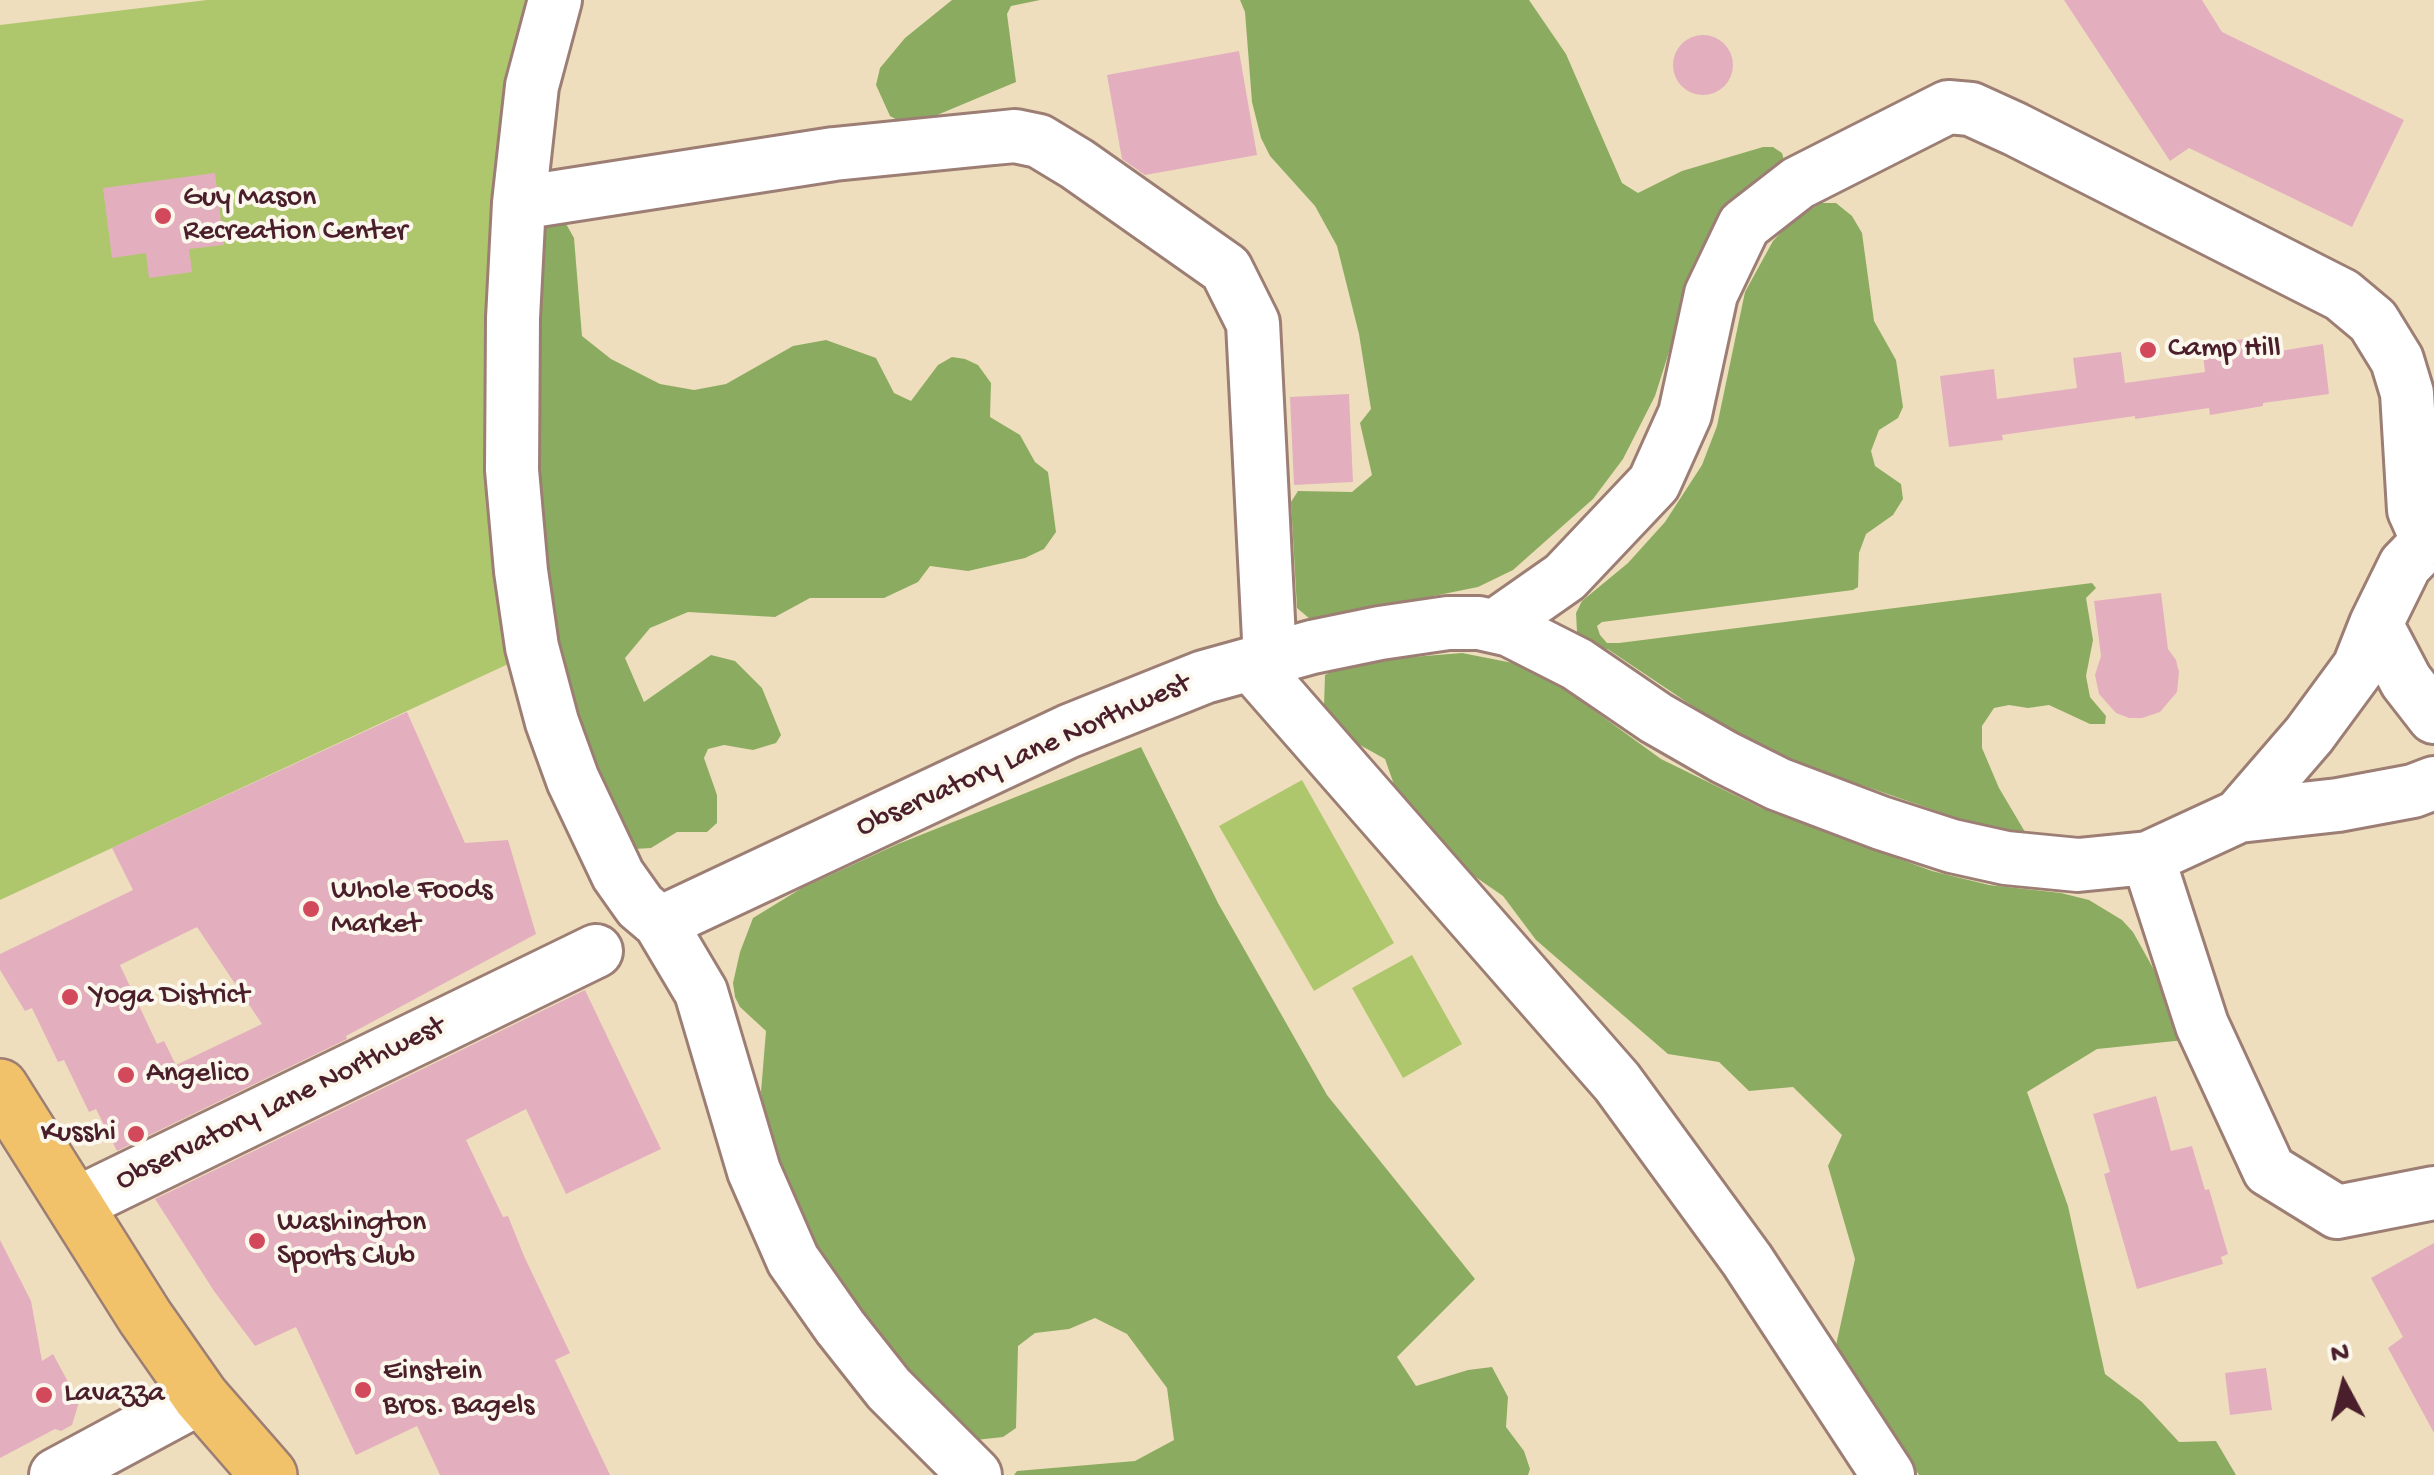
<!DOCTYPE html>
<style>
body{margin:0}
#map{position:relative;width:2434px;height:1475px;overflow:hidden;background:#efdebd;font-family:"Gochi Hand",sans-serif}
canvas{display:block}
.north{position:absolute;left:2294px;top:1335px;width:100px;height:100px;-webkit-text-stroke:8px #fbf7ec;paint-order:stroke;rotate:353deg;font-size:28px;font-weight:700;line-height:40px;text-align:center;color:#4a1f2b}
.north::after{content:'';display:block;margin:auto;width:35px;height:45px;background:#4a1f2b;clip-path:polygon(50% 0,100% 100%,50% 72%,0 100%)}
</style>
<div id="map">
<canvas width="2434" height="1475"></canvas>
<div class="north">N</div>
</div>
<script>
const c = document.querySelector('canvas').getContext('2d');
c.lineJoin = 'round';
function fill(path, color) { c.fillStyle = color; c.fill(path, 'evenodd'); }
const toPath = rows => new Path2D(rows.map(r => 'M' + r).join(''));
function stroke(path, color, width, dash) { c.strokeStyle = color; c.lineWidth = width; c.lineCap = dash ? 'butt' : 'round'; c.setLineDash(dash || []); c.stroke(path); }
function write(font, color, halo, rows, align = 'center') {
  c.font = font + ' "Gochi Hand",sans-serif'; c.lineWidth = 8; c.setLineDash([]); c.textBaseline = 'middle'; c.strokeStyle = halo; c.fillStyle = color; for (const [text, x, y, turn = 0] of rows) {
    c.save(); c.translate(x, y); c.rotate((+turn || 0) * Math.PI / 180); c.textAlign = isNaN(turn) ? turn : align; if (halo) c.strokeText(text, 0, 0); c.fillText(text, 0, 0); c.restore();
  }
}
fill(toPath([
 [207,0,545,0,519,659,0,900,0,25],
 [1302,780,1394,943,1314,991,1219,826],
 [1412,955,1462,1044,1403,1078,1352,988]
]), '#afc76c');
fill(toPath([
 [952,0,1040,0,1011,6,1007,14,1016,82,930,118,901,122,890,116,876,85,880,68,905,38],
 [1240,0,1529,0,1566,54,1622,183,1638,193,1682,171,1763,147,1773,147,1782,153,1784,160,1738,196,1701,251,1655,396,1623,459,1593,499,1513,570,1478,587,1319,619,1310,619,1297,608,1291,502,1298,491,1352,492,1372,475,1360,423,1371,409,1359,334,1337,246,1315,206,1270,156,1261,138,1252,102,1245,12],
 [1821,203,1836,203,1852,216,1862,233,1874,321,1896,360,1903,407,1898,418,1879,430,1871,451,1875,466,1901,484,1903,499,1893,515,1866,534,1859,553,1858,587,1853,590,1602,622,1597,626,1600,635,1607,643,1619,643,2092,583,2096,588,2086,598,2093,640,2086,676,2090,697,2106,716,2105,724,2090,724,2049,705,2028,708,2009,705,1994,708,1982,726,1982,748,1999,788,2028,837,1998,832,1806,766,1715,721,1609,650,1580,638,1577,632,1576,613,1582,601,1628,563,1665,522,1702,465,1717,426,1745,292,1773,241,1792,221],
 [553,222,565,222,574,238,582,336,611,359,660,384,694,390,726,384,793,346,826,340,876,358,894,393,911,401,938,365,952,357,965,359,978,365,991,383,990,417,1020,435,1035,462,1048,472,1056,532,1044,549,1025,558,968,571,930,566,918,582,884,598,810,598,775,617,688,612,650,628,625,658,644,702,711,655,735,661,762,688,781,735,776,743,753,750,724,745,708,749,704,758,717,795,717,823,707,832,677,832,651,848,634,849,622,840,559,678,529,461,537,236],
 [1462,653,1518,664,1559,685,1661,759,1761,808,1932,871,1989,885,2061,893,2089,900,2122,920,2133,932,2153,968,2185,1040,2097,1049,2027,1092,2068,1206,2105,1374,2142,1402,2179,1442,2216,1441,2236,1475,1919,1475,1835,1350,1855,1259,1828,1166,1842,1135,1793,1087,1749,1091,1719,1062,1668,1054,1536,940,1503,896,1464,869,1398,796,1385,759,1344,736,1324,706,1325,675,1350,662],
 [1141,747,1218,903,1327,1095,1475,1279,1397,1357,1416,1386,1468,1370,1492,1367,1508,1397,1506,1427,1524,1451,1530,1469,1528,1475,1014,1475,1017,1471,1135,1461,1174,1440,1167,1388,1127,1334,1095,1318,1069,1329,1035,1333,1018,1346,1016,1428,1003,1437,976,1440,933,1400,821,1261,775,1159,761,1092,766,1031,740,1007,735,997,733,983,740,952,753,918,802,888,898,844]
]), '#8bac60');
fill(toPath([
 [2064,0,2202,0,2222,32,2404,120,2352,227,2189,148,2170,161],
 '1673 65a30 30 0 1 1 60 0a30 30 0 1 1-60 0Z',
 [1239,51,1257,155,1145,175,1122,159,1107,75],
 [215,173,224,245,189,249,192,272,149,278,146,253,112,258,103,188],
 [2254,338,2256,355,2323,344,2329,394,2263,403,2263,406,2210,415,2209,408,2135,419,2135,416,2002,435,2003,440,1949,447,1940,376,1994,369,1997,399,2077,388,2073,358,2121,352,2125,383,2205,372,2202,344],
 [1349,394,1353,482,1294,485,1290,397],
 [2161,593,2168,649,2176,660,2179,672,2177,692,2160,712,2142,718,2129,718,2116,713,2099,694,2095,675,2101,656,2094,601],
 [407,712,465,843,508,840,536,934,346,1036,347,1039,117,1151,96,1109,89,1112,64,1060,58,1062,32,1008,25,1011,0,970,0,954,133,890,112,848],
 [197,927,262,1024,176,1065,164,1041,157,1044,120,965],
 [585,990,661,1149,566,1194,526,1109,466,1140,503,1217,508,1216,524,1256,570,1353,555,1360,610,1475,440,1475,417,1426,356,1455,296,1327,255,1346,214,1291,155,1199],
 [2156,1096,2171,1151,2192,1146,2205,1190,2209,1189,2228,1254,2221,1257,2223,1264,2137,1289,2104,1174,2110,1172,2093,1114],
 [0,1240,31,1301,42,1361,53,1354,79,1402,72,1425,61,1431,55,1429,0,1458],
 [2434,1243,2434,1433,2388,1348,2403,1337,2371,1278],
 [2266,1368,2272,1410,2230,1415,2225,1373]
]), '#e3afbf');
const minor = toPath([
 [555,0,532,86,519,203,513,318,512,470,521,571,532,647,552,722,573,780,618,875,640,906,660,923,701,992,754,1171,793,1260,840,1327,889,1389,975,1475],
 [519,203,834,154,984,139,1015,136,1039,141,1077,164,1226,269,1253,323,1270,659],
 [2434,535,2405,565,2376,624,2406,681,2434,717],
 [1495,626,1565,577,1654,483,1685,414,1711,294,1744,225,1798,183,1948,107,1971,109,2015,129,2342,295,2373,321,2397,360,2407,393,2414,510,2427,539],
 [1251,664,1617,1082,1747,1260,1888,1475],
 [2239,816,2338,805,2413,791,2434,783],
 [2148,858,2202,1025,2269,1170,2337,1212,2434,1193],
 [660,923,1069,731,1204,677,1312,647,1380,633,1448,623,1479,623,1510,630,1577,664,1656,718,1724,757,1778,784,1881,823,1952,846,2006,858,2078,865,2148,858,2239,816,2309,735,2359,667,2376,624],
 [74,1205,596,951],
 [56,1475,201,1397]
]);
const major = toPath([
 [0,1087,145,1317,201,1397,269,1475]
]);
stroke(minor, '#9c7e74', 58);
stroke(major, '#9c7e74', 60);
stroke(minor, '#fff', 52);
stroke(major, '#f2c26a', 55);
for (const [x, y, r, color] of [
 [163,216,10,"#d1495b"],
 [2148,350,10,"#d1495b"],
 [311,909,10,"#d1495b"],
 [70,997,10,"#d1495b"],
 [126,1075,10,"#d1495b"],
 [136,1134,10,"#d1495b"],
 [257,1241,10,"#d1495b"],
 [363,1390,10,"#d1495b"],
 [44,1395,10,"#d1495b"]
]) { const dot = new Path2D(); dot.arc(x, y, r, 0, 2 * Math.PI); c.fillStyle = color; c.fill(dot); stroke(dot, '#fbf7ec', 4); }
write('30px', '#4a1f2b', '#fbf7ec', [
 ["Guy Mason",183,199],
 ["Recreation Center",183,233],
 ["Camp Hill",2168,350],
 ["Whole Foods",331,892],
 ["Market",331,926],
 ["Yoga District",90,997],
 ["Angelico",146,1075],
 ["Kusshi",116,1134,"right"],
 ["Washington",277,1224],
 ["Sports Club",277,1258],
 ["Einstein",383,1373],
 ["Bros. Bagels",383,1407],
 ["Lavazza",64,1395]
], 'left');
write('30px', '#4a1f2b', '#fbf7ec', [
 ["Observatory Lane Northwest",1024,757,-24],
 ["Observatory Lane Northwest",281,1105,-26]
]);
</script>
